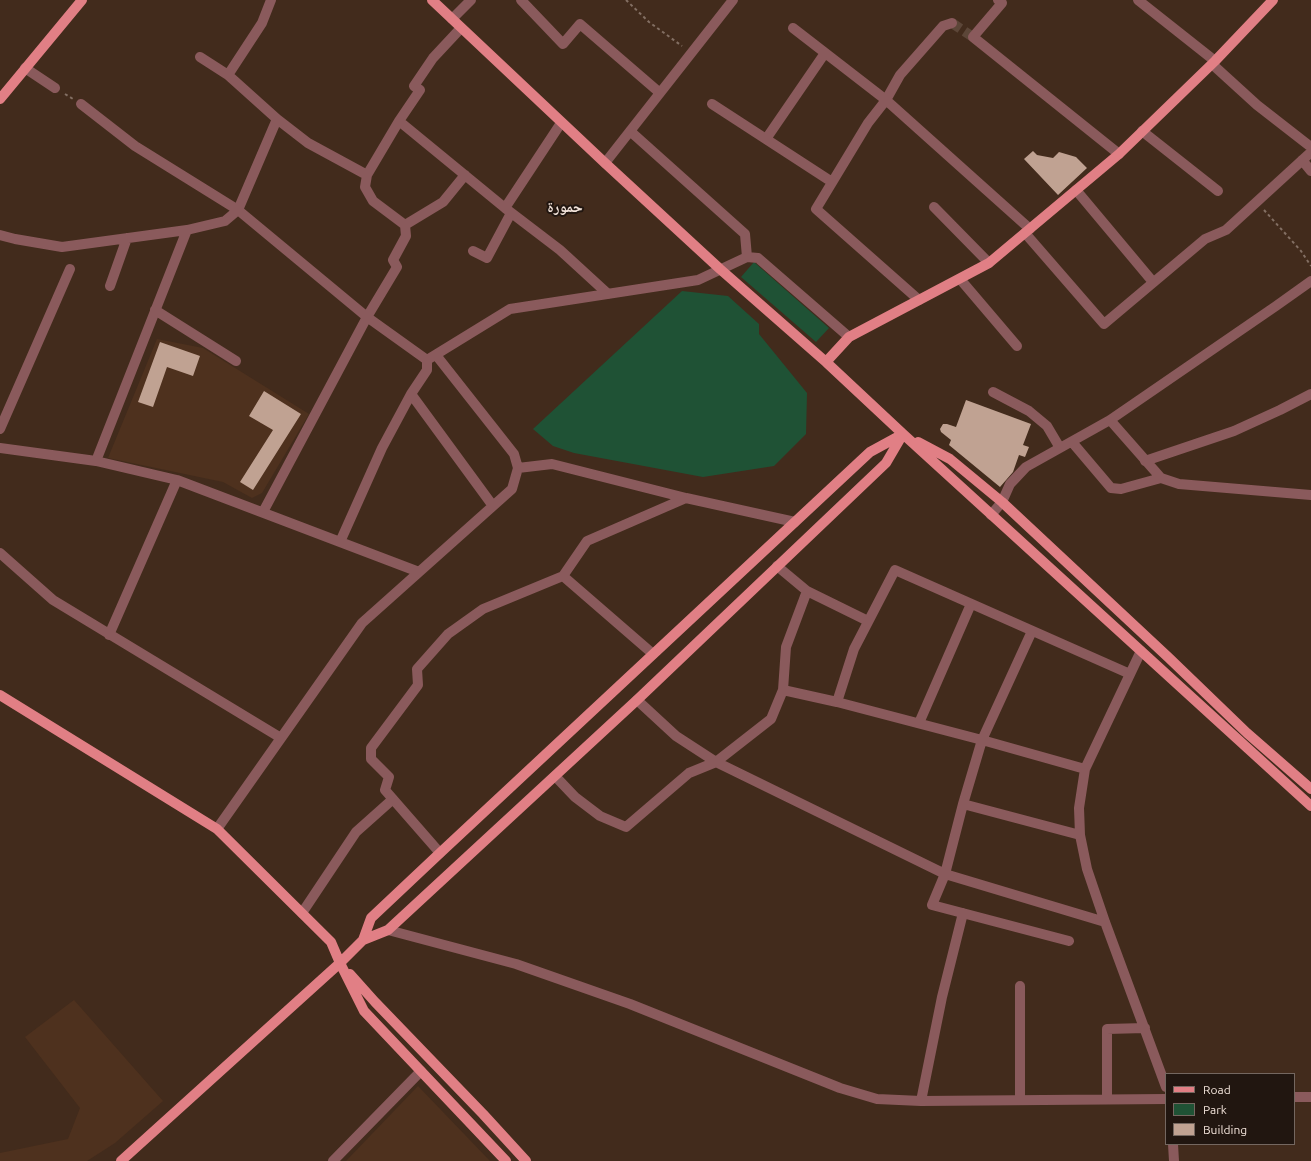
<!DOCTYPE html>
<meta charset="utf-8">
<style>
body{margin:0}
#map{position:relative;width:1311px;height:1161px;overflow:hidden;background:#422b1c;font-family:Ubuntu,sans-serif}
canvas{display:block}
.legend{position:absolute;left:1165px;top:1073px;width:130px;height:72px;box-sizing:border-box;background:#211610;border:1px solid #746760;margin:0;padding:5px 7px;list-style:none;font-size:12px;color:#f0e1d8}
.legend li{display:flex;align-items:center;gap:8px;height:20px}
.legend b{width:20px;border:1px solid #746760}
</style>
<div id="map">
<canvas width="1311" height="1161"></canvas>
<ul class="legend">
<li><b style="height:5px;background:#e17f85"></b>Road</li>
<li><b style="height:11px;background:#1f5235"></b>Park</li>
<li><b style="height:11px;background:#c0a292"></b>Building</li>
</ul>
</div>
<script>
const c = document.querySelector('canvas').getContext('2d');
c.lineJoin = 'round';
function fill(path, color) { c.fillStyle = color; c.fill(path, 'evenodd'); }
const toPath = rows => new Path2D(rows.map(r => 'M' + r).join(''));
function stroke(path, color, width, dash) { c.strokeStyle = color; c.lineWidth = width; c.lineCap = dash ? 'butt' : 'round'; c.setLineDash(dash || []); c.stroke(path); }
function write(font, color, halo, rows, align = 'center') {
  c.font = font + ' Ubuntu,"Noto Naskh Arabic",sans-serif'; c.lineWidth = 4; c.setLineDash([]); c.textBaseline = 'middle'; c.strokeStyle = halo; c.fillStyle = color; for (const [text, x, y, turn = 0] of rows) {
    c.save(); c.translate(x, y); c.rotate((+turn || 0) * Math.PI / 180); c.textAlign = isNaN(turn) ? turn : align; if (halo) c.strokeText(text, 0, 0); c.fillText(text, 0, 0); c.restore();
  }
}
fill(toPath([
 [157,339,203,348,309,414,262,493,252,498,223,482,108,458],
 [74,1000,163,1101,115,1143,87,1161,0,1161,0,1153,68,1139,80,1108,25,1037],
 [418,1086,490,1161,346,1161]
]), '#4e311e');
fill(toPath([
 [754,262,829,328,816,342,741,277],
 [682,291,728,296,759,324,759,334,807,393,806,434,774,466,703,477,574,453,553,446,533,429]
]), '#1f5235');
fill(toPath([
 [1033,151,1037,155,1053,158,1059,152,1076,157,1087,168,1058,195,1024,159],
 [160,342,200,356,193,376,167,367,153,407,138,402],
 [264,391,301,414,253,490,240,482,273,430,249,416],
 [966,400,1031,424,1023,445,1029,447,1025,457,1019,455,1013,472,1000,487,949,445,951,440,941,432,940,429,943,424,947,424,956,427]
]), '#c0a292');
stroke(toPath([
 [952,23,973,37]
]), '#5c4638', 10, [10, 5]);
stroke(toPath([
 [626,0,649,22,682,46],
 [65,94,73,99],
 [1264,210,1301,251,1311,266]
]), '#836f63', 2, [3, 3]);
stroke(toPath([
 [521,0,563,44,580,24,660,93],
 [998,0,1002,3,973,37,1119,154],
 [1138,0,1215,61],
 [452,19,471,0],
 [793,28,886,100,1030,229],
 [200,57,228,75,277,119],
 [1212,64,1257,105,1311,147],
 [25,68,55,88],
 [228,75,262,23,271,0],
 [81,104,135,146,238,210,277,119,308,143,367,175,399,121,420,90,414,86,433,58,461,28],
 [712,104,832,182],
 [399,121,505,208,560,250,608,294],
 [630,131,745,234,747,257],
 [1142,131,1218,191],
 [766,139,825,53],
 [1302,160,1311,171],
 [605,163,733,0],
 [367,175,365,187,373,201,405,225],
 [1076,190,1153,282],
 [934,207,989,263],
 [505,208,561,123],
 [1025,233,1104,324,1205,239,1226,230,1309,154,1311,154],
 [0,235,15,239,62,247,187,230,225,221,238,210,367,317,427,360,510,309,698,280,747,257,758,258,849,337],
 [473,251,487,258,511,213],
 [960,279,1017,346],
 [110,286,127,238],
 [919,300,816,209,868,123,886,100,900,75,943,26,952,23],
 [155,310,236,361],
 [993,392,1029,411,1047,426,1060,448],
 [411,394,493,506],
 [1110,420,1161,478,1179,484,1311,495],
 [0,429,70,269],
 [1072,442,1111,488,1121,489,1161,478],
 [0,448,96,461,177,480,419,572],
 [96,461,187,230],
 [1145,461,1234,431,1280,410,1311,394],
 [518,468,552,464,686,498,795,522],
 [263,512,367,317,397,267,393,260,406,236,405,225,443,202,465,175],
 [991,515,1002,502,1010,484,1026,467,1110,420,1276,306,1311,281],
 [340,542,382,448,411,394,427,370,427,360],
 [0,553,53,600,281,738],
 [777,566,807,591,868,621],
 [563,576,653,654],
 [1032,631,982,740,963,804,945,874,932,905,1069,941],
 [109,635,177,480],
 [1141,651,1085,769,1079,808,1080,835,1087,869,1105,922,1166,1087],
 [783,690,786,647,807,591],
 [637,700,676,736,716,762,945,874,1105,922],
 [837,702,854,649,895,570,1130,674],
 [919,723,971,604],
 [555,776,575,797,600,816,626,827,689,773,716,762,771,719,783,690,837,702,982,740,1085,769],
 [963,804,1080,835],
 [217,829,362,623,512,489,518,468,514,454,436,355],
 [440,853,385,790,389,777,371,759,371,748,418,685,417,669,448,634,483,609,563,576,587,541,686,498],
 [302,913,356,832,393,799],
 [388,930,516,964,630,1004,840,1088,877,1099,921,1101,1166,1099],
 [1020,986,1020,1100],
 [1294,1097,1311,1097],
 [1107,1099,1107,1029,1145,1028],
 [921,1101,942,997,963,913],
 [1173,1144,1174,1161],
 [333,1161,421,1071]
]), '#8a5a5c', 10);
stroke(toPath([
 [432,0,605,163,720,269,826,362,903,434,1311,806],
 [0,99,82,0],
 [826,362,849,337,989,263,1119,154,1215,61,1273,0],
 [918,442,950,459,1002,502,1169,658,1247,733,1311,789],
 [0,695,217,829,331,942,340,963,364,1011,506,1161],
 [363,940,371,918,440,853,870,452,903,434],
 [350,974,375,1002,483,1114,526,1161],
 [121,1161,340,963,363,940,388,930,637,700,886,463,903,434]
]), '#e17f85', 10);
write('bold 15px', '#f0e1d8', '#211610', [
 ["حمورة",565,207]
]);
</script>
